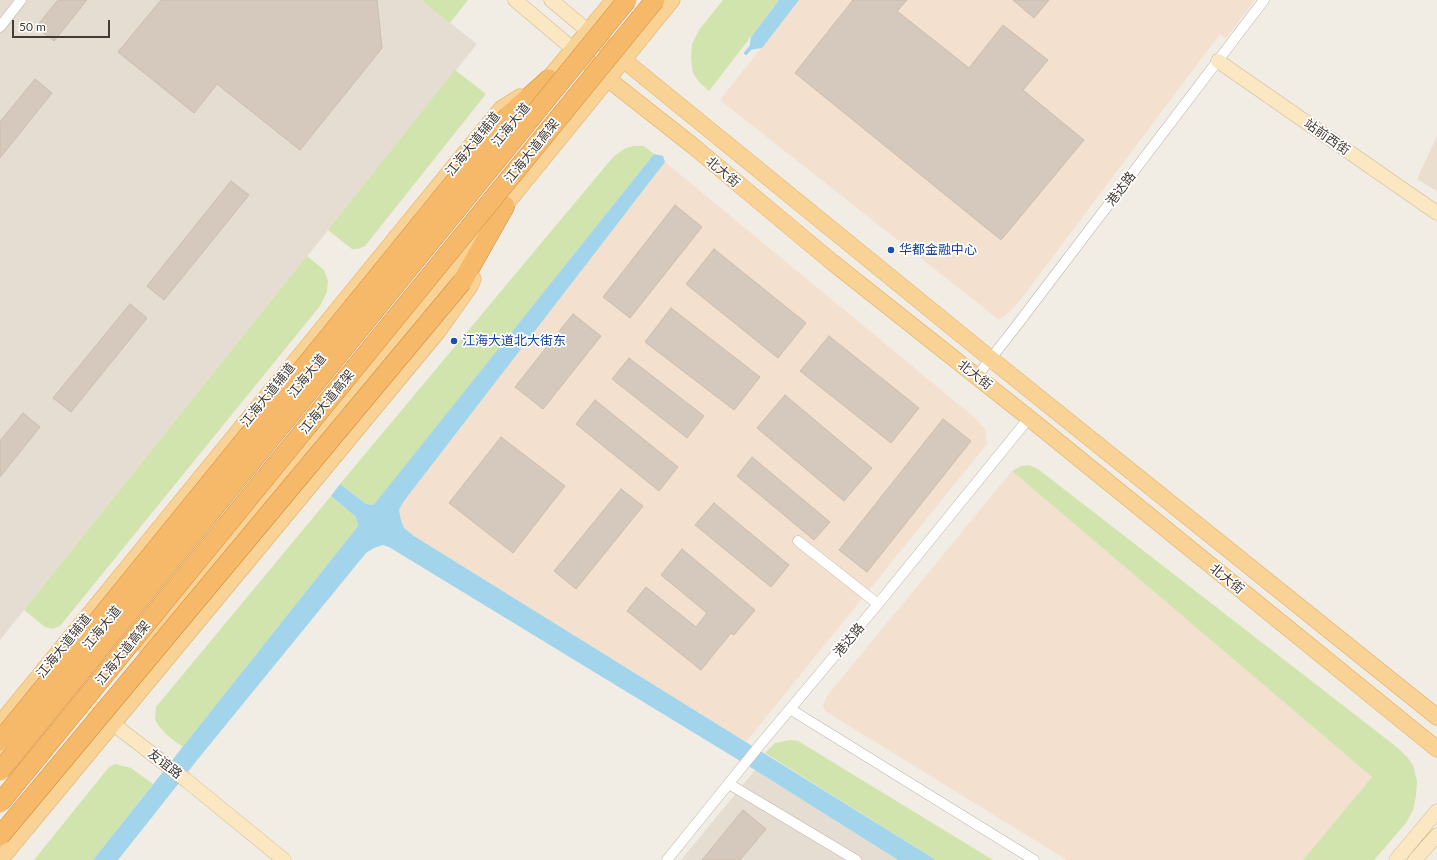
<!DOCTYPE html>
<meta charset="utf-8">
<style>
body{margin:0}
#map{position:relative;width:1437px;height:860px;overflow:hidden;background:#f1ece4;font-family:Lato,sans-serif}
canvas{display:block}
.scale{position:absolute;left:12px;top:20px;width:98px;height:18px;box-sizing:border-box;border:2px solid #433b34;border-top:0;padding-left:5px;font-size:12px;line-height:14px;white-space:nowrap;color:#433b34;-webkit-text-stroke:3px #fff;paint-order:stroke}
</style>
<div id="map">
<canvas width="1437" height="860"></canvas>
<div class="scale">50 m</div>
</div>
<script>
const c = document.querySelector('canvas').getContext('2d');
c.lineJoin = 'round';
function fill(path, color) { c.fillStyle = color; c.fill(path, 'evenodd'); }
const toPath = rows => new Path2D(rows.map(r => 'M' + r).join(''));
function stroke(path, color, width, dash) { c.strokeStyle = color; c.lineWidth = width; c.lineCap = dash ? 'butt' : 'round'; c.setLineDash(dash || []); c.stroke(path); }
function write(font, color, halo, rows, align = 'center') {
  c.font = font + ' Lato,"Noto Sans SC",sans-serif'; c.lineWidth = 3.5; c.setLineDash([]); c.textBaseline = 'middle'; c.strokeStyle = halo; c.fillStyle = color; for (const [text, x, y, turn = 0] of rows) {
    c.save(); c.translate(x, y); c.rotate((+turn || 0) * Math.PI / 180); c.textAlign = isNaN(turn) ? turn : align; if (halo) c.strokeText(text, 0, 0); c.fillText(text, 0, 0); c.restore();
  }
}
fill(toPath([
 [0,0,421,0,477,44,0,640],
 [755,770,898,860,681,860]
]), '#e5ddd2');
fill(toPath([
 [799,0,1255,0,1226,38,1220,34,1021,299,1005,316,998,319,720,100],
 [665,162,975,418,985,429,986,435,987,444,746,742,414,536,404,528,399,511,404,501],
 [1012,471,1372,777,1303,860,1067,860,825,711,823,706,827,696]
]), '#f3e0cf');
fill(toPath([
 [1437,136,1437,191,1417,179]
]), '#eadfce');
fill(toPath([
 [421,0,468,0,450,23],
 [723,0,779,0,709,91,699,82,693,73,691,59,692,44,699,30],
 [455,70,486,94,365,246,358,249,352,249,328,230],
 [634,146,644,146,654,154,376,503,373,505,366,504,340,484,614,156,626,148],
 [307,256,324,270,328,281,327,292,320,306,60,626,52,629,45,627,24,610],
 [1029,465,1038,469,1398,748,1407,757,1413,765,1417,781,1416,796,1413,810,1406,823,1374,860,1303,860,1372,777,1012,471,1021,466],
 [331,496,356,517,358,526,183,747,168,736,158,725,155,719,156,707],
 [790,740,798,741,993,860,936,860,765,753,775,743],
 [115,764,131,768,153,784,93,860,34,860,109,767]
]), '#d1e4ae');
fill(toPath([
 [779,0,799,0,762,48,749,50,751,37],
 [654,154,663,156,665,162,404,501,399,510,401,520,404,528,414,536,936,860,898,860,755,770,389,547,383,545,374,548,366,553,198,759,118,860,93,860,358,526,356,517,331,496,340,484,366,504,373,505,376,502]
]), '#a2d5ec');
stroke(toPath([
 [746,53,752,46]
]), '#a2d5ec', 4);
const building = toPath([
 [58,0,87,0,54,41,36,27,58,0],
 [161,0,377,0,382,48,300,150,217,84,194,113,118,52,161,0],
 [853,0,907,0,897,11,969,68,1003,25,1048,60,1023,90,1084,140,1001,240,795,73,853,0],
 [1013,0,1049,0,1034,18,1013,0],
 [35,79,52,93,0,158,0,122,35,79],
 [231,181,249,195,164,300,147,286,231,181],
 [675,205,702,227,630,318,603,297,675,205],
 [714,249,806,323,778,358,686,284,714,249],
 [130,304,147,318,71,412,53,398,130,304],
 [671,308,760,377,734,410,645,342,671,308],
 [573,314,601,336,543,409,515,387,573,314],
 [829,336,919,408,891,443,800,371,829,336],
 [629,358,704,416,687,438,612,379,629,358],
 [785,395,872,468,844,501,757,428,785,395],
 [595,400,678,467,659,491,576,424,595,400],
 [23,413,40,427,0,477,0,441,23,413],
 [943,419,971,441,867,572,839,550,943,419],
 [501,437,565,486,513,553,449,503,501,437],
 [752,457,830,522,814,540,737,476,752,457],
 [621,489,643,506,576,589,554,571,621,489],
 [714,503,789,565,771,587,695,525,714,503],
 [682,549,755,610,734,635,731,633,701,670,627,611,646,587,696,627,707,613,661,575,682,549],
 [743,810,766,829,740,860,702,860,743,810]
]);
fill(building, '#d5c9bd');
stroke(building, '#ccbdad', 1);
const street = toPath([
 [0,27,21,0],
 [977,376,1014,329,1264,0],
 [798,541,878,604],
 [790,709,1034,860],
 [729,784,856,860],
 [667,860,759,746,878,604,1029,418]
]);
const secondary = toPath([
 [515,0,573,49],
 [551,0,588,31],
 [1218,61,1437,213],
 [60,683,186,780,284,860],
 [1396,860,1437,811],
 [1415,860,1437,835]
]);
const primary = toPath([
 [588,31,991,359,1437,717],
 [573,49,608,79,693,146,832,262,1029,418,1437,749],
 [541,88,614,0],
 [497,215,672,0],
 [146,647,481,235],
 [0,724,501,109,520,97],
 [0,753,17,733],
 [0,860,438,331,470,286,473,279]
]);
const highway = toPath([
 [509,115,549,79],
 [462,282,505,206]
]);
stroke(street, '#bfb5aa', 11);
stroke(secondary, '#cfba96', 15);
stroke(primary, '#ddad66', 17);
stroke(highway, '#d48c3a', 20);
stroke(street, '#fff', 10);
stroke(secondary, '#fbe8c3', 14);
stroke(primary, '#f9d295', 16);
stroke(highway, '#f6b969', 19);
const highwayBridge = toPath([
 [0,741,509,115],
 [0,771,627,0],
 [0,803,655,0],
 [0,836,462,282]
]);
stroke(highwayBridge, '#d48c3a', 20, []);
stroke(highwayBridge, '#f6b969', 19);
for (const [x, y, r, color] of [
 [891,250,4,"#1a4fb4"],
 [454,341,4,"#1a4fb4"]
]) { const dot = new Path2D(); dot.arc(x, y, r, 0, 2 * Math.PI); c.fillStyle = color; c.fill(dot); stroke(dot, '#fff', 1.5); }
write('13px', '#433b34', '#fff', [
 ["江海大道",511,125,-51],
 ["站前西街",1327,137,35],
 ["江海大道辅道",473,144,-51],
 ["江海大道高架",532,151,-51],
 ["北大街",723,172,40],
 ["港达路",1121,189,-53],
 ["北大街",975,375,38],
 ["江海大道",307,376,-51],
 ["江海大道辅道",268,395,-51],
 ["江海大道高架",327,402,-51],
 ["北大街",1227,579,39],
 ["江海大道",102,628,-51],
 ["港达路",849,640,-50],
 ["江海大道辅道",64,646,-51],
 ["江海大道高架",123,653,-51],
 ["友谊路",165,764,38]
]);
write('13px', '#164399', '#fff', [
 ["华都金融中心",899,250],
 ["江海大道北大街东",462,341]
], 'left');
</script>
